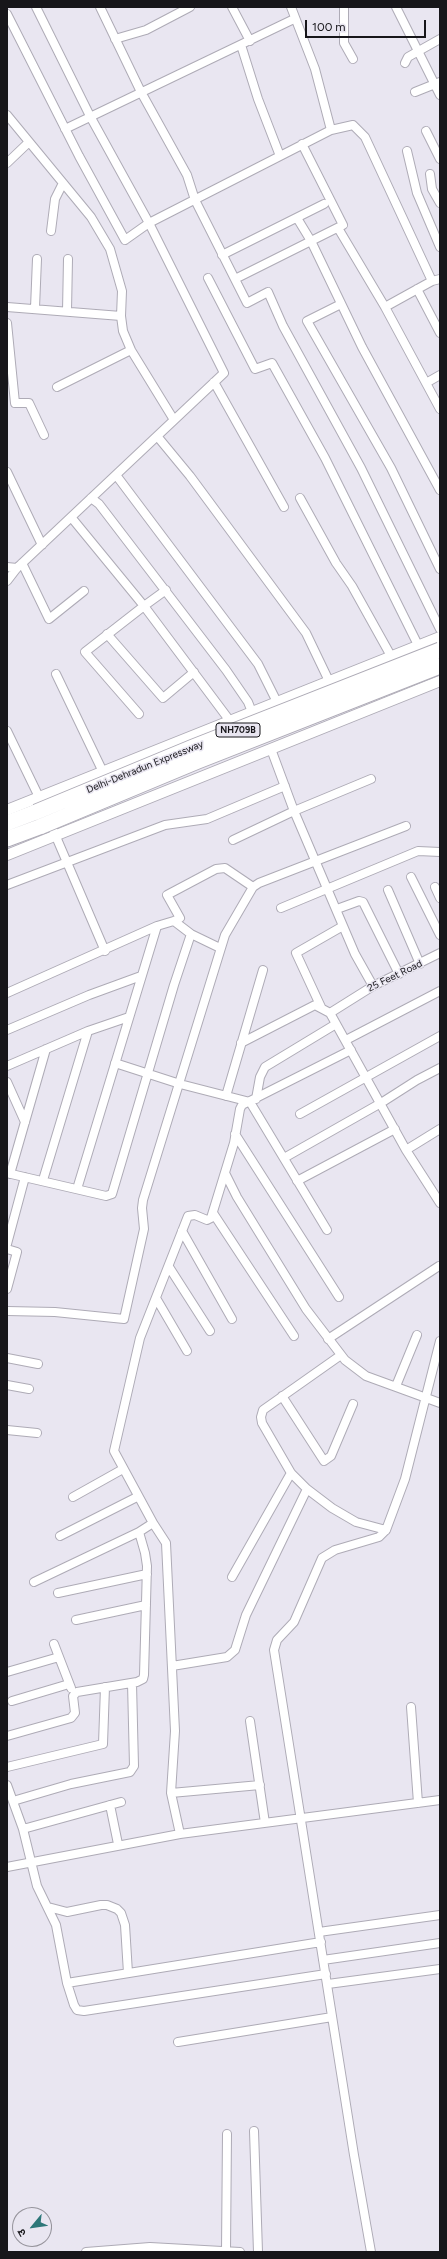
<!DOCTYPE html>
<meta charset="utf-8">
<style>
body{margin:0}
#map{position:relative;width:447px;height:2259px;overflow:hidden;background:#e9e6f1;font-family:Figtree,"Noto Sans Devanagari",sans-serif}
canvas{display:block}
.frame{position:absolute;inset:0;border:8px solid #17161a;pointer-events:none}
.north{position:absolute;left:12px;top:2207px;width:40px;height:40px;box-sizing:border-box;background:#e9e6f1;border:1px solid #95939b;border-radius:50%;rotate:241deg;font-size:11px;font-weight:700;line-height:16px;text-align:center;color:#17161a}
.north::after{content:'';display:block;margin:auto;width:14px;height:18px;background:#2d7779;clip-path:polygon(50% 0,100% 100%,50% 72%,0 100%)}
.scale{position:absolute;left:305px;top:20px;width:121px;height:18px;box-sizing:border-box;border:2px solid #17161a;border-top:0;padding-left:5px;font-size:12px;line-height:14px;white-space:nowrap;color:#17161a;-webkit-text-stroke:3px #e9e6f1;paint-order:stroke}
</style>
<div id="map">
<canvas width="447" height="2259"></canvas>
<div class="frame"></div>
<div class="north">उ</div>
<div class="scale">100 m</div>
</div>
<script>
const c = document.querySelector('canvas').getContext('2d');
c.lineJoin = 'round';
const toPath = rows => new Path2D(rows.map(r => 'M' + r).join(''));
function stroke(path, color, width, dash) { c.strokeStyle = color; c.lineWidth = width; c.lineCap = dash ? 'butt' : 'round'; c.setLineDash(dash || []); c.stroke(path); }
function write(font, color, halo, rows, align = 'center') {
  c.font = font + ' Figtree,sans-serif'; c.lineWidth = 3; c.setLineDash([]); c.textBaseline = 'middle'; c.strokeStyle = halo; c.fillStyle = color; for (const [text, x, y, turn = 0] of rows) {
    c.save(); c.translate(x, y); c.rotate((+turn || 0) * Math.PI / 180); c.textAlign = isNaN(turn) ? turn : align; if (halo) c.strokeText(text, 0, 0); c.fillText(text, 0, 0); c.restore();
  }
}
const minor = toPath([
 [100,7,141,92,187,175,195,200,247,303,268,292,283,326,361,468,440,629],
 [232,7,250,41],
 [291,7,315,69,331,130],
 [344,7,344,43,353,59],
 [396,7,440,95],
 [7,14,79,156,125,240,149,223,90,116,36,7],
 [115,39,146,30,190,7],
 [241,45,258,99,280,156],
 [405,63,408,57,440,39],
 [415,92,440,82],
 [7,115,91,217,110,249,122,291,121,316,123,331,131,350,174,420],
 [65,129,294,19],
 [426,131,440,159],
 [302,144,343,225,311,241,362,347,440,490],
 [407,151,417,193,440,247],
 [7,163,29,142],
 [430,174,432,189,440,203],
 [338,228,385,307,440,409],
 [51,231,55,199,63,183],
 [222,255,324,204],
 [208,278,255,369,272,363,325,458,418,645],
 [235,279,311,241,297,218],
 [417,289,440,333],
 [341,304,307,321,391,468,440,569],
 [7,307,121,316],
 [385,307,432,281,440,279],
 [35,308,37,259],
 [67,311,68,259],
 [7,323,15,403,29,403,44,435],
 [214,382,284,507],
 [426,383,440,375],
 [57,387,131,350],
 [157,436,190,476,306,633,329,681],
 [7,472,42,545],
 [116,475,258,664,277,702],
 [91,498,99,504,226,670,248,702,252,712],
 [300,498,336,563,352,586,391,656],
 [71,517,144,606,85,652,139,714],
 [22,563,49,619,84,591],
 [7,567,17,568],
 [7,581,17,568,224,373,149,223,331,130,353,125,365,137,432,281],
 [166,590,144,606,230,721],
 [107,634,163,698,194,672],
 [56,674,103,772],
 [7,731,39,797,105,951],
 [271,749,294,811,355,954,373,986],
 [233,840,294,811,371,779],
 [411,877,440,935],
 [7,885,165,825,207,819,285,786],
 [435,887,440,898],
 [388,890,420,964],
 [281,908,418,851,440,852],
 [337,909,359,901,363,902,399,974],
 [174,921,191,934,220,948],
 [7,993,157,926,177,920,180,918,167,895,216,869,225,868,253,887],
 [321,1007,296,953,343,926],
 [330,1013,373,986,440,953],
 [7,1030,89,995,141,976],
 [346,1040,440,991],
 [241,1043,315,1005,330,1013,406,1150,440,1203],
 [115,1063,180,1084,250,1102,327,1230],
 [7,1066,88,1031,129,1017],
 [7,1082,25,1122],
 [226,1096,263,970],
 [256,1099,260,1077,265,1067,336,1024],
 [300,1114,440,1036],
 [235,1134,339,1297],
 [406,1150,440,1129],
 [284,1158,381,1103,417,1080,440,1068],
 [7,1173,106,1196,112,1194,174,985,191,934],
 [225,1173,237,1197,306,1309,345,1360,366,1376,440,1403],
 [10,1174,46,1049],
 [43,1180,88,1031],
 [297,1181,395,1129],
 [77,1189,157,926],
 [213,1213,294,1336],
 [182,1231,232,1319],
 [7,1244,25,1177],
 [7,1249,17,1252,7,1289],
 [169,1267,210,1331],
 [156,1298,187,1351],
 [7,1311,55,1312,124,1319,144,1229,142,1208,143,1200,225,935,253,887,259,883,406,826],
 [328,1339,439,1266],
 [341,1355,263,1410,261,1417,262,1423,291,1473,307,1489,332,1508,356,1522,386,1530,405,1479,440,1341],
 [7,1358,38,1364],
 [7,1385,29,1389],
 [396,1386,417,1335],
 [282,1396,324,1461,331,1456,353,1404],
 [7,1430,37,1433],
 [73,1497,123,1469],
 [153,1523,166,1543,175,1731,171,1793,180,1834],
 [60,1536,137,1497],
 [232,1577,291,1473],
 [34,1582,139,1532],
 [58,1593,147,1574],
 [76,1620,146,1605],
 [54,1644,71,1688],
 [172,1666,227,1657,235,1650,246,1615,307,1489],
 [7,1672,59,1657],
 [12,1701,69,1684],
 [411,1707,418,1803],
 [250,1721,265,1823],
 [7,1736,71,1718,75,1713,73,1696,77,1692,137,1682,143,1679,144,1675,147,1566,145,1553,139,1532,153,1523,114,1451,140,1338,188,1216,195,1215,207,1220,211,1218,234,1143,240,1109,242,1105,351,1050],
 [7,1767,103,1744,105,1687],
 [7,1785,23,1829,37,1886,56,1925,67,1983,74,2005,77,2010,84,2011,326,1974],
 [171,1793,260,1785],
 [13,1801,71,1784,130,1772,134,1766,132,1683],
 [110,1805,118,1844],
 [23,1829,121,1802],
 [7,1867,180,1834,440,1800],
 [48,1907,67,1912,101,1905,107,1905,117,1909,121,1913,125,1925,128,1973],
 [319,1932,440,1915],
 [323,1960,440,1943],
 [67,1983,321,1942],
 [328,1984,440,1969],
 [178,2042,332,2017],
 [254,2131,258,2252],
 [226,2251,227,2134],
 [86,2252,150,2247,240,2252],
 [371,2252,354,2155,274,1650,277,1640,294,1622,322,1558,335,1550,379,1537,386,1530]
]);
const tertiary = toPath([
 [7,810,440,637],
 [7,855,440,681]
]);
const motorway = toPath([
 [7,823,36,812],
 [7,839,42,826]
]);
stroke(minor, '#aeabb6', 10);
stroke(tertiary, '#aeabb6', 12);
stroke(motorway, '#aeabb6', 17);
stroke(minor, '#fff', 8);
stroke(tertiary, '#fff', 10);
stroke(motorway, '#fff', 15);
const motorwayBridge = toPath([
 [36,812,193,747,440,650],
 [42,826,198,761,440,666]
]);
stroke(motorwayBridge, '#aeabb6', 17, []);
stroke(motorwayBridge, '#fff', 15);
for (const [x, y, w] of [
 [238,730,44]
]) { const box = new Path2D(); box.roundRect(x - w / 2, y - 7, w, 14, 3); c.fillStyle = '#e9e6f1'; c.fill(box); stroke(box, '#17161a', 1); }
write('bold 9px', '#17161a', null, [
 ["NH709B",238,730]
]);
write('10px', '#17161a', '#e9e6f1', [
 ["Delhi-Dehradun Expressway",145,767,-22],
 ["25 Feet Road",395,976,-26]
]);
</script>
